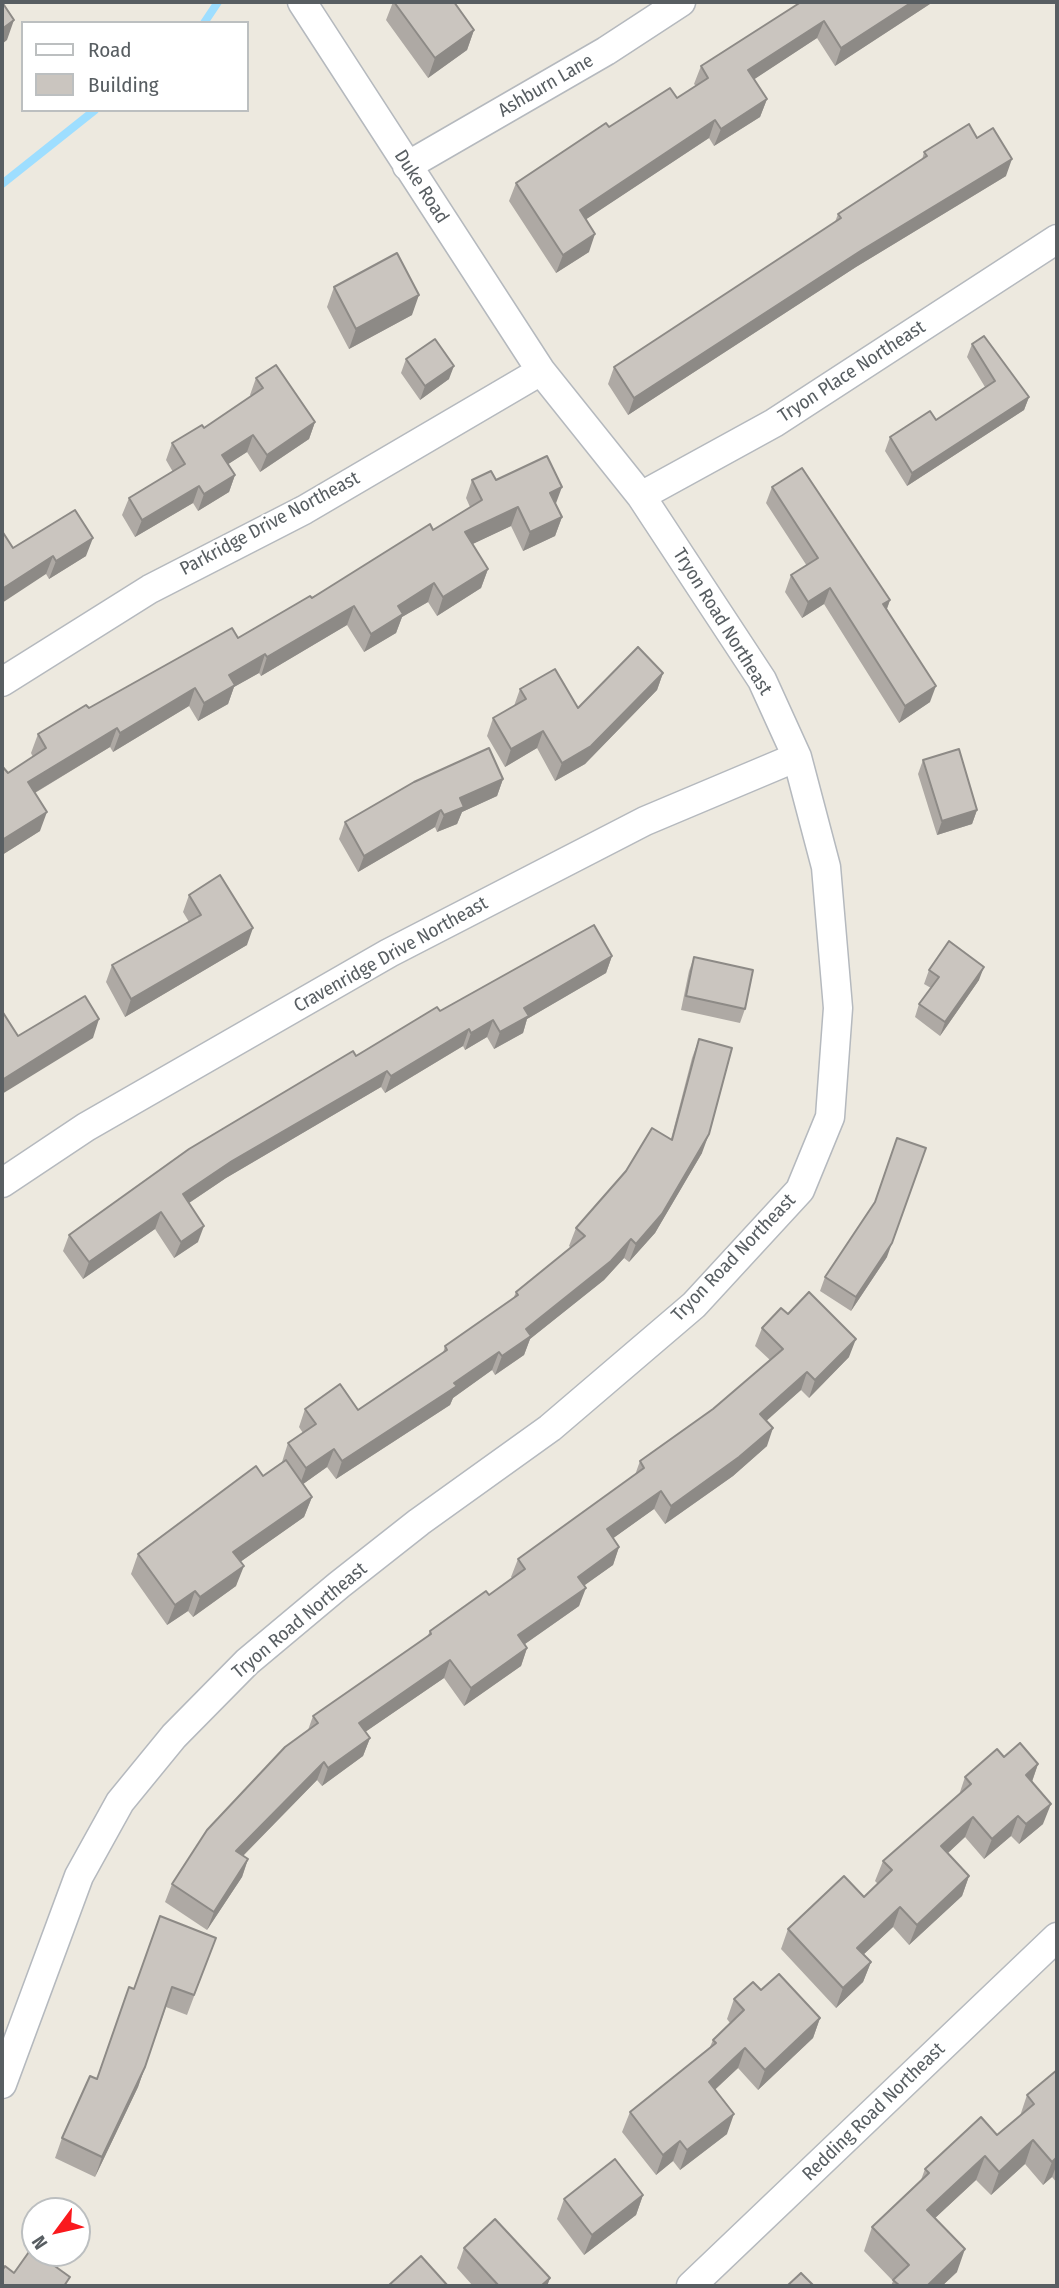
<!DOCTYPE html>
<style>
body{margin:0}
#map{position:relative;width:1059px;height:2288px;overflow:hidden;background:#ede9df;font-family:"Fira Sans Condensed",sans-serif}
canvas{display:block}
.frame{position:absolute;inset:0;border:4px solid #585e62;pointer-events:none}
.legend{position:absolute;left:21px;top:21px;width:228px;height:91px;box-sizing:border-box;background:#fff;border:2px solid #bcbfc0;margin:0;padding:9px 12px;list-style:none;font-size:21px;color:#585e62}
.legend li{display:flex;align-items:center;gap:14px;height:35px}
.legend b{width:35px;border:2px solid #bcbfc0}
.north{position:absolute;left:21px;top:2197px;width:70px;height:70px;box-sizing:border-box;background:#fff;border:2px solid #bcbfc0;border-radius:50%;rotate:237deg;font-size:19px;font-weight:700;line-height:28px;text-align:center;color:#585e62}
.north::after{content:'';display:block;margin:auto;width:24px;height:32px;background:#fa191d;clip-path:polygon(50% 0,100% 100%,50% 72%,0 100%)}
</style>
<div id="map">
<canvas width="1059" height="2288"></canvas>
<div class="frame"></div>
<ul class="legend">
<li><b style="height:9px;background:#fff"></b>Road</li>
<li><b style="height:19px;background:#cac5bf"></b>Building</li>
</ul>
<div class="north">N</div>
</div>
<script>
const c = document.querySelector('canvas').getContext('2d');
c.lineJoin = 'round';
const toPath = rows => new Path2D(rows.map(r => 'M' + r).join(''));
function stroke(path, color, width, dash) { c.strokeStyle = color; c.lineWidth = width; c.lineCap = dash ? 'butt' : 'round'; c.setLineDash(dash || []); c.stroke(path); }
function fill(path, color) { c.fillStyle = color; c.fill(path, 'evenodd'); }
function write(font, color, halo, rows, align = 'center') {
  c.font = font + ' "Fira Sans Condensed",sans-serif'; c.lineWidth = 5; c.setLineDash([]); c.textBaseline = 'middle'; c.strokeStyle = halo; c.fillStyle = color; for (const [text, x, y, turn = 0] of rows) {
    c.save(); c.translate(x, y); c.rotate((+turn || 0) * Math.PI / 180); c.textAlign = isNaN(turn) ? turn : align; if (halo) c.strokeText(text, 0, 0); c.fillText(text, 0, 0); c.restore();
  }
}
stroke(toPath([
 [204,23,218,2],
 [2,184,95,110]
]), '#9edeff', 8);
const street = toPath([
 [407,166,606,51,681,2],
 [641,496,774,423,1057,239],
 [2,682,150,589,304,510,541,371],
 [2,1183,86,1127,389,953,645,821,797,757],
 [2,2084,79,1876,120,1802,174,1736,247,1662,339,1585,419,1522,550,1428,694,1305,800,1190,830,1117,838,1008,826,867,797,757,762,680,641,496,541,371,302,2],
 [691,2286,1057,1937]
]);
stroke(street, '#b5b9be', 31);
stroke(street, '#fff', 28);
fill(toPath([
 [393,2,454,2,474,30,467,50,428,78,386,20],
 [801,2,933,2,835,66,817,38,754,79,767,99,760,117,714,146,709,138,586,219,589,252,556,273,509,201,516,183,609,127,677,98,696,86,694,84,701,66],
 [977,138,1006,176,856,267,628,415,608,384,614,367,835,222,838,214,922,160,924,152],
 [334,287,412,315,349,349,327,307],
 [972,344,1029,397,1024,410,907,486,885,451,890,437,936,420,985,387,967,357],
 [406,359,449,379,420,400,401,373],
 [256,378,315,422,309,439,260,472,247,452,228,464,235,475,229,492,198,511,193,503,135,537,122,515,129,498,173,472,166,460,172,443,204,428,251,396,250,395],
 [472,480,496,480,556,504,562,517,555,536,523,551,511,526,472,544,488,569,481,588,437,616,428,602,402,617,396,633,364,652,347,625,261,676,259,673,234,687,228,704,198,721,189,706,113,752,110,747,35,793,40,831,2,855,2,766,8,773,33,757,31,753,38,734,89,708,238,638,433,530,470,507,466,498],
 [772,487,890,600,887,609,930,702,899,723,824,604,802,618,785,592,791,575,807,566,766,503],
 [13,548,86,556,49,579,46,574],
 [663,673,657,690,585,764,555,781,537,748,505,767,487,736,493,718,514,706,520,689,578,708],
 [923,760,977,810,972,824,937,835,918,774],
 [503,779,497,796,462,812,457,824,437,832,435,827,358,872,339,839,345,822],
 [189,895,247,945,125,1017,106,982,112,965,189,922,183,912],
 [612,956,606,973,527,1019,523,1033,494,1049,487,1037,465,1050,463,1046,385,1093,381,1087,226,1178,189,1203,198,1242,174,1258,155,1229,83,1279,63,1251,69,1235,356,1056,440,1011],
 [694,957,745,1009,740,1023,681,1010,689,971],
 [929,970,979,980,940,1036,915,1017,919,1004,931,988,924,984],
 [699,1039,702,1153,655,1233,629,1262,624,1258,604,1280,530,1339,524,1355,495,1375,492,1370,453,1398,450,1405,336,1479,327,1467,303,1484,312,1497,304,1517,240,1562,236,1586,193,1617,188,1611,167,1625,131,1574,138,1554,263,1476,282,1462,288,1443,303,1433,299,1427,305,1409,358,1410,443,1353,445,1346,513,1299,516,1292,571,1248,569,1246,576,1228,671,1139,692,1058],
 [887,1257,851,1311,820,1291,825,1277],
 [788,1314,849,1357,809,1398,801,1390,766,1420,767,1446,733,1476,665,1524,654,1509,613,1538,619,1547,613,1565,584,1585,579,1606,525,1644,527,1648,521,1666,464,1706,444,1678,365,1732,370,1738,363,1756,322,1786,317,1780,243,1856,248,1859,242,1877,207,1930,165,1902,172,1884,308,1730,313,1716,427,1637,430,1631,489,1595,512,1578,511,1577,518,1559,635,1475,640,1461,713,1409,770,1360,755,1346,762,1328],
 [1004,1757,1038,1764,1032,1782,1043,1824,1019,1844,1011,1836,984,1859,965,1837,948,1853,969,1876,962,1896,909,1945,893,1927,863,1955,871,1962,863,1982,836,2008,781,1949,788,1929,864,1897,878,1884,875,1881,883,1861,959,1795,965,1777],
 [216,1938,187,2015,166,2007,138,2087,95,2177,55,2158,62,2138,97,2079,134,1989],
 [761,1990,820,2018,813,2038,758,2090,738,2068,715,2089,727,2134,680,2170,673,2161,656,2175,622,2132,630,2112,709,2049,713,2040,730,2023,727,2019,734,1999],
 [1057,2070,1057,2183,1052,2177,1043,2185,1025,2164,991,2195,976,2180,935,2218,957,2272,942,2286,891,2286,893,2281,864,2251,872,2227,921,2180,925,2169,997,2135,1020,2116,1027,2095],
 [643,2195,636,2215,584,2255,557,2219,564,2199],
 [464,2248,550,2278,547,2286,473,2286,457,2268]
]), '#aea9a4');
fill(toPath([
 [912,2,933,2,835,66,841,48],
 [14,20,7,40,2,44,2,29],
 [824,21,817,38,741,88,748,70],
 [474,30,467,50,428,78,435,58],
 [767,99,760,117,714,146,721,129],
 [715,120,709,138,573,228,580,210],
 [1012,159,1006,176,856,267,628,415,634,398,862,250],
 [595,234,589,252,556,273,563,255],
 [419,295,412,315,349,349,356,329],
 [454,366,449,379,420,400,425,386],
 [1029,397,1024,410,907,486,912,473],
 [315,422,309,439,260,472,267,455],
 [253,435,247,452,216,472,222,455],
 [235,475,229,492,198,511,204,494],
 [199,486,193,503,135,537,142,520],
 [562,487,555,506,550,493],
 [518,507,511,526,458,551,465,532],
 [562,517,555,536,523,551,530,532],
 [93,538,86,556,49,579,56,561],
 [53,556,46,574,2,603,2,589],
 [488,569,481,588,437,616,443,597],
 [434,583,428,602,402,617,396,633,364,652,371,634,398,606],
 [830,588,824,604,802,618,808,602],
 [890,600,884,616,883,604],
 [354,606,347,625,261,676,267,657],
 [265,654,259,673,234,687,228,704,198,721,204,703,229,675],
 [663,673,657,690,585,764,555,781,562,763],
 [936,686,930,702,899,723,905,706],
 [195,688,189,706,113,752,120,733],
 [117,728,110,747,21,801,28,782],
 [543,731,537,748,505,767,511,749],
 [503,779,497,796,462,812,457,824,437,832,444,815,460,798],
 [441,810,435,827,358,872,364,856],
 [977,810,972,824,937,835,942,821],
 [47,812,40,831,2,855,2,840],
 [253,928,247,945,125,1017,131,999],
 [612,956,606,973,527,1019,523,1033,494,1049,500,1032,524,1008],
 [984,967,979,980,940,1036,945,1022],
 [99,1019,93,1038,2,1094,2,1080],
 [493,1020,487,1037,465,1050,471,1033],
 [469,1029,463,1046,385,1093,391,1076],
 [387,1071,381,1087,226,1178,177,1211,183,1194,232,1161],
 [709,1134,702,1153,655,1233,629,1262,636,1244],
 [161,1212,155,1229,83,1279,89,1262],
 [204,1226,198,1242,174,1258,181,1242],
 [631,1239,624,1258,604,1280,530,1339,524,1355,495,1375,502,1356,526,1329],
 [892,1243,887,1257,851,1311,856,1297],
 [856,1339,849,1357,809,1398,815,1380],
 [499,1352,492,1370,453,1398,450,1405,336,1479,342,1461],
 [807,1372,801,1390,754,1432,760,1414],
 [773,1428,767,1446,733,1476,665,1524,671,1506],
 [334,1449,327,1467,299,1487,306,1468],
 [661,1491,654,1509,601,1547,607,1529],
 [312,1497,304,1517,226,1572,233,1552],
 [619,1547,613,1565,571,1595,578,1577],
 [244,1566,236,1586,193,1617,200,1597],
 [586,1588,579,1606,512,1653,518,1635],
 [195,1591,188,1611,167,1625,175,1605],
 [527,1648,521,1666,464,1706,471,1688],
 [450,1660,444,1678,352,1741,359,1723],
 [370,1738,363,1756,322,1786,328,1768],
 [324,1762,317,1780,230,1869,236,1851],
 [1038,1764,1031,1784,1026,1775],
 [1051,1804,1043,1824,1019,1844,1026,1824],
 [1018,1816,1011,1836,984,1859,992,1839],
 [973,1817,965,1837,934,1866,941,1846],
 [248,1859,242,1877,207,1930,214,1912],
 [969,1876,962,1896,909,1945,917,1925],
 [900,1907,893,1927,849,1968,857,1948],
 [871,1962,863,1982,836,2008,843,1988],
 [820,2018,813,2038,758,2090,765,2070],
 [745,2048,738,2068,702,2102,709,2082],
 [145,2067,138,2087,95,2177,102,2157],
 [734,2114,727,2134,680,2170,687,2150],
 [1033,2140,1025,2164,991,2195,999,2172],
 [680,2141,673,2161,656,2175,663,2155],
 [985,2156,976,2180,919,2233,927,2210],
 [1057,2157,1057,2164,1052,2177,1043,2185,1052,2162],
 [643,2195,636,2215,584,2255,592,2235],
 [965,2249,957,2272,942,2286,927,2286],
 [550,2278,547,2286,541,2286]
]), '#8d8a86');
const building = toPath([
 [2,2,14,20,2,29,2,2],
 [394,2,454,2,474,30,435,58,394,2],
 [801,2,912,2,841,48,824,21,748,70,767,99,721,129,715,120,580,210,595,234,563,255,516,183,606,123,609,127,670,88,677,98,708,78,701,66,801,2],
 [969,124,977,138,993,128,1012,159,862,250,634,398,614,367,841,218,838,214,927,156,924,152,969,124],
 [397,253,419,295,356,329,334,287,397,253],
 [984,336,1029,397,912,473,890,437,930,411,936,420,995,381,972,344,984,336],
 [435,339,454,366,425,386,406,359,435,339],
 [276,365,315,422,267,455,253,435,222,455,235,475,204,494,199,486,142,520,129,498,185,464,172,443,202,425,204,428,263,388,256,378,276,365],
 [547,456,562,487,550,493,562,517,530,532,518,507,465,532,488,569,443,597,434,583,398,606,403,614,371,634,354,606,267,657,265,654,229,675,235,685,204,703,195,688,120,733,117,728,28,782,47,812,2,840,2,766,8,773,46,748,38,734,86,705,89,708,232,628,238,638,310,596,312,598,430,524,433,530,482,500,472,480,491,471,496,480,547,456],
 [802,468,890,600,883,604,936,686,905,706,830,588,808,602,791,575,818,558,772,487,802,468],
 [75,510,93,538,56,561,53,556,2,589,2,531,13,548,75,510],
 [638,647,663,673,591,746,562,763,543,731,511,749,493,718,526,699,520,689,555,669,578,708,638,647],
 [489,748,503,779,460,798,464,807,444,815,441,810,364,856,345,822,414,782,489,748],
 [959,749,977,810,942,821,923,760,959,749],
 [220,875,253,928,131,999,112,965,201,915,189,895,220,875],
 [594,925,612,956,524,1008,529,1016,500,1032,493,1020,471,1033,469,1029,391,1076,387,1071,232,1161,183,1194,204,1226,181,1242,161,1212,89,1262,69,1235,189,1149,353,1051,356,1056,437,1007,440,1011,594,925],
 [949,941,984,967,945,1022,919,1004,939,977,929,970,949,941],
 [694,957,753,970,745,1009,686,996,694,957],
 [85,996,99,1019,2,1080,2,1011,18,1036,85,996],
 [699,1039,732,1048,709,1134,662,1214,636,1244,631,1239,611,1261,526,1329,531,1336,502,1356,499,1352,454,1383,457,1386,342,1461,334,1449,306,1468,288,1443,316,1424,305,1409,340,1384,358,1410,447,1350,445,1346,518,1295,516,1292,585,1236,576,1228,626,1171,652,1128,672,1140,699,1039],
 [897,1138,926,1148,892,1243,856,1297,825,1277,875,1202,897,1138],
 [809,1292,856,1339,815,1380,807,1372,760,1414,773,1428,739,1457,671,1506,661,1491,607,1529,619,1547,578,1577,586,1588,518,1635,527,1648,471,1688,450,1660,359,1723,370,1738,328,1768,324,1762,236,1851,248,1859,214,1912,172,1884,207,1830,285,1747,318,1723,313,1716,431,1634,430,1631,486,1591,489,1595,525,1569,518,1559,644,1468,640,1461,713,1409,783,1349,762,1328,781,1308,788,1314,809,1292],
 [286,1460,312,1497,233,1552,244,1566,200,1597,195,1591,175,1605,138,1554,256,1466,263,1476,286,1460],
 [1020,1743,1038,1764,1026,1775,1051,1804,1026,1824,1018,1816,992,1839,973,1817,941,1846,969,1876,917,1925,900,1907,857,1948,871,1962,843,1988,788,1929,844,1876,864,1897,892,1870,883,1861,971,1784,965,1777,997,1749,1004,1757,1020,1743],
 [160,1916,216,1938,194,1995,172,1987,145,2067,102,2157,62,2138,90,2076,97,2079,129,1987,134,1989,160,1916],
 [779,1974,820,2018,765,2070,745,2048,709,2082,734,2114,687,2150,680,2141,663,2155,630,2112,716,2043,713,2040,744,2010,734,1999,753,1982,761,1990,779,1974],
 [1057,2070,1057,2157,1052,2162,1033,2140,999,2172,985,2156,927,2210,965,2249,927,2286,900,2286,893,2280,909,2265,872,2227,929,2173,925,2169,981,2117,997,2135,1034,2104,1027,2095,1057,2070],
 [615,2159,643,2195,592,2235,564,2199,615,2159],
 [495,2219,550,2278,541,2286,499,2286,464,2248,495,2219],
 [31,2249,70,2277,64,2286,2,2286,2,2271,5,2266,14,2273,31,2249],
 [421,2256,448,2286,388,2286,421,2256],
 [801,2273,814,2286,787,2286,801,2273]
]);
fill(building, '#cac5bf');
stroke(building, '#8d8a86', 2);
write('19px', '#585e62', '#fff', [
 ["Ashburn Lane",546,86,-30],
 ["Duke Road",421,187,57],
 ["Tryon Place Northeast",852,372,-33],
 ["Parkridge Drive Northeast",270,524,-28],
 ["Tryon Road Northeast",722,622,58],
 ["Cravenridge Drive Northeast",391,955,-29],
 ["Tryon Road Northeast",734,1258,-46],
 ["Tryon Road Northeast",300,1621,-40],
 ["Redding Road Northeast",874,2112,-44]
]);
</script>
